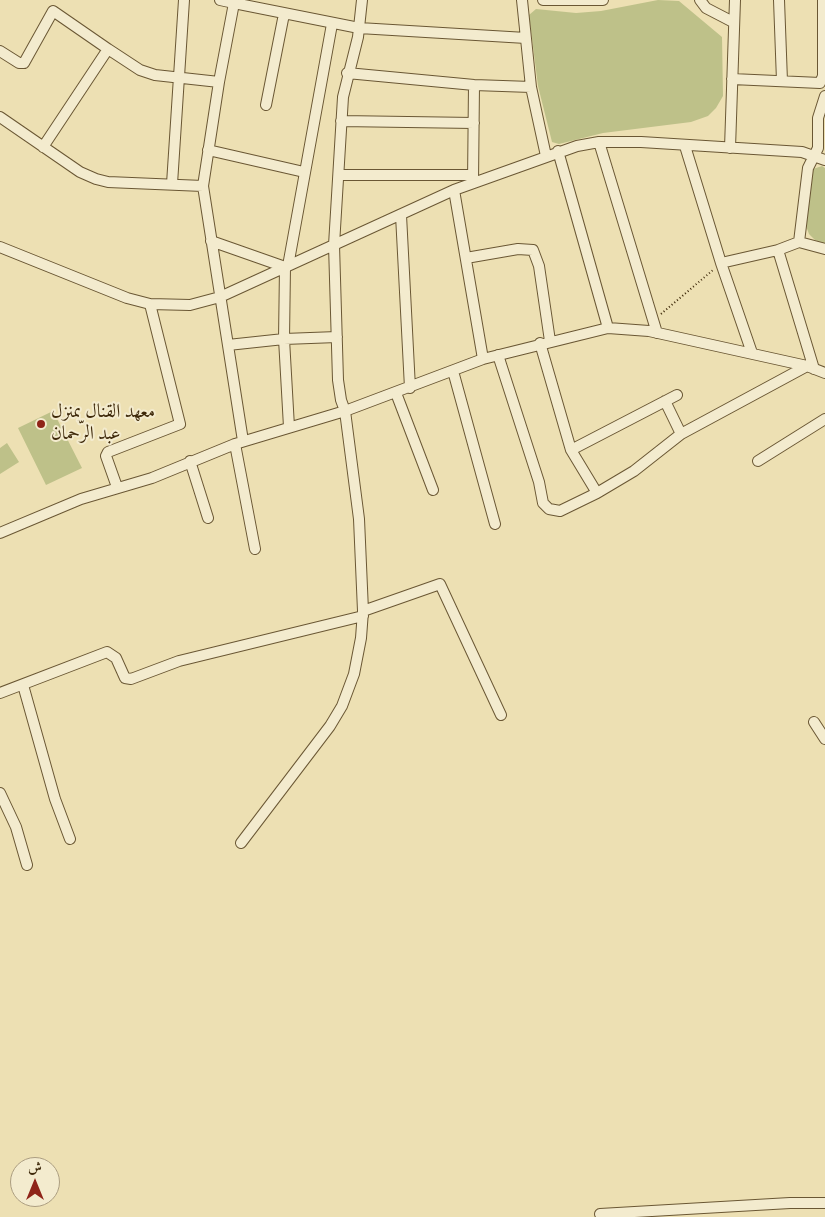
<!DOCTYPE html>
<meta charset="utf-8">
<style>
body{margin:0}
#map{position:relative;width:825px;height:1217px;overflow:hidden;background:#ede0b3;font-family:"IM FELL DW Pica",Amiri,serif}
canvas{display:block}
.north{position:absolute;left:10px;top:1157px;width:50px;height:50px;box-sizing:border-box;background:#f3ebce;border:1px solid #ab9d80;border-radius:50%;rotate:0deg;font-size:14px;font-weight:700;line-height:20px;text-align:center;color:#3e290a}
.north::after{content:'';display:block;margin:auto;width:18px;height:22px;background:#8f2418;clip-path:polygon(50% 0,100% 100%,50% 72%,0 100%)}
</style>
<div id="map">
<canvas width="825" height="1217"></canvas>
<div class="north">ش</div>
</div>
<script>
const c = document.querySelector('canvas').getContext('2d');
c.lineJoin = 'round';
function fill(path, color) { c.fillStyle = color; c.fill(path, 'evenodd'); }
const toPath = rows => new Path2D(rows.map(r => 'M' + r).join(''));
function stroke(path, color, width, dash) { c.strokeStyle = color; c.lineWidth = width; c.lineCap = dash ? 'butt' : 'round'; c.setLineDash(dash || []); c.stroke(path); }
function write(font, color, halo, rows, align = 'center') {
  c.font = font + ' "IM FELL DW Pica",Amiri,serif'; c.lineWidth = 4; c.setLineDash([]); c.textBaseline = 'middle'; c.strokeStyle = halo; c.fillStyle = color; for (const [text, x, y, turn = 0] of rows) {
    c.save(); c.translate(x, y); c.rotate((+turn || 0) * Math.PI / 180); c.textAlign = isNaN(turn) ? turn : align; if (halo) c.strokeText(text, 0, 0); c.fillText(text, 0, 0); c.restore();
  }
}
fill(toPath([
 [658,0,679,1,722,37,723,96,716,108,708,116,691,122,603,133,559,144,552,142,538,86,529,15,536,9,576,13,601,11],
 [822,166,825,168,825,244,815,240,809,234,806,226,813,169],
 [53,411,82,468,46,485,18,428],
 [7,443,19,462,0,474,0,448]
]), '#bec189');
const street = toPath([
 [220,0,234,3],
 [362,0,358,37,343,97,334,245,338,380,341,400,345,411,483,359,608,328,649,331,807,366,825,373],
 [522,0,531,87,546,156],
 [543,0,603,0],
 [700,0,706,8,733,22],
 [779,0,782,81],
 [0,51,19,63,24,63,53,11,108,49],
 [347,73,474,85,531,87],
 [732,79,820,83,823,76,823,0],
 [266,105,284,14],
 [0,117,80,172,96,179,108,182,203,186],
 [341,121,474,123],
 [599,142,657,333],
 [685,146,721,263,752,353],
 [43,147,108,49,140,70,155,75,219,82],
 [730,148,735,0],
 [208,150,304,172],
 [558,151,608,328],
 [339,175,473,175],
 [473,182,474,85],
 [172,184,184,0],
 [454,190,483,359],
 [401,215,410,388],
 [211,241,285,267,284,339,289,427],
 [799,242,825,249],
 [0,247,127,298,150,304,190,305,220,297,454,190,577,146,599,142,641,142,802,152,825,160],
 [778,250,814,369],
 [466,258,518,249,533,250,539,266,550,341],
 [721,263,778,250,799,242,808,168,818,148,818,118,825,96],
 [288,266,332,24],
 [540,343,571,450,597,493],
 [228,345,284,339,337,337],
 [498,355,539,482,543,503,549,509,560,511,597,493,634,471,681,434,807,366],
 [453,371,495,524],
 [396,393,433,490],
 [665,401,681,434],
 [243,441,203,186,219,82,234,3,359,28,526,38],
 [235,444,255,549],
 [571,450,677,395],
 [190,461,208,518],
 [758,461,825,419],
 [117,487,106,456,108,452,180,424,150,304],
 [0,533,81,499,152,478,235,444,345,411,359,519,363,611,361,638,354,674,342,706,330,726,241,843],
 [363,611,440,584,501,715],
 [23,685,55,799,70,839],
 [0,693,107,652,116,658,125,678,131,679,179,661,363,616],
 [814,722,825,739],
 [0,793,16,827,27,865],
 [600,1214,790,1203,825,1203]
]);
stroke(street, '#6a5734', 12);
stroke(toPath([
 [661,314,713,270]
]), '#3e290a', 2, [1, 2.5]);
stroke(street, '#f3ebce', 10);
for (const [x, y, r, color] of [
 [41,424,5,"#8f2418"]
]) { const dot = new Path2D(); dot.arc(x, y, r, 0, 2 * Math.PI); c.fillStyle = color; c.fill(dot); stroke(dot, '#f3ebce', 2); }
write('19px', '#3e290a', '#f3ebce', [
 ["معهد القنال بمنزل",51,413],
 ["عبد الرّحمان",51,435]
], 'left');
</script>
